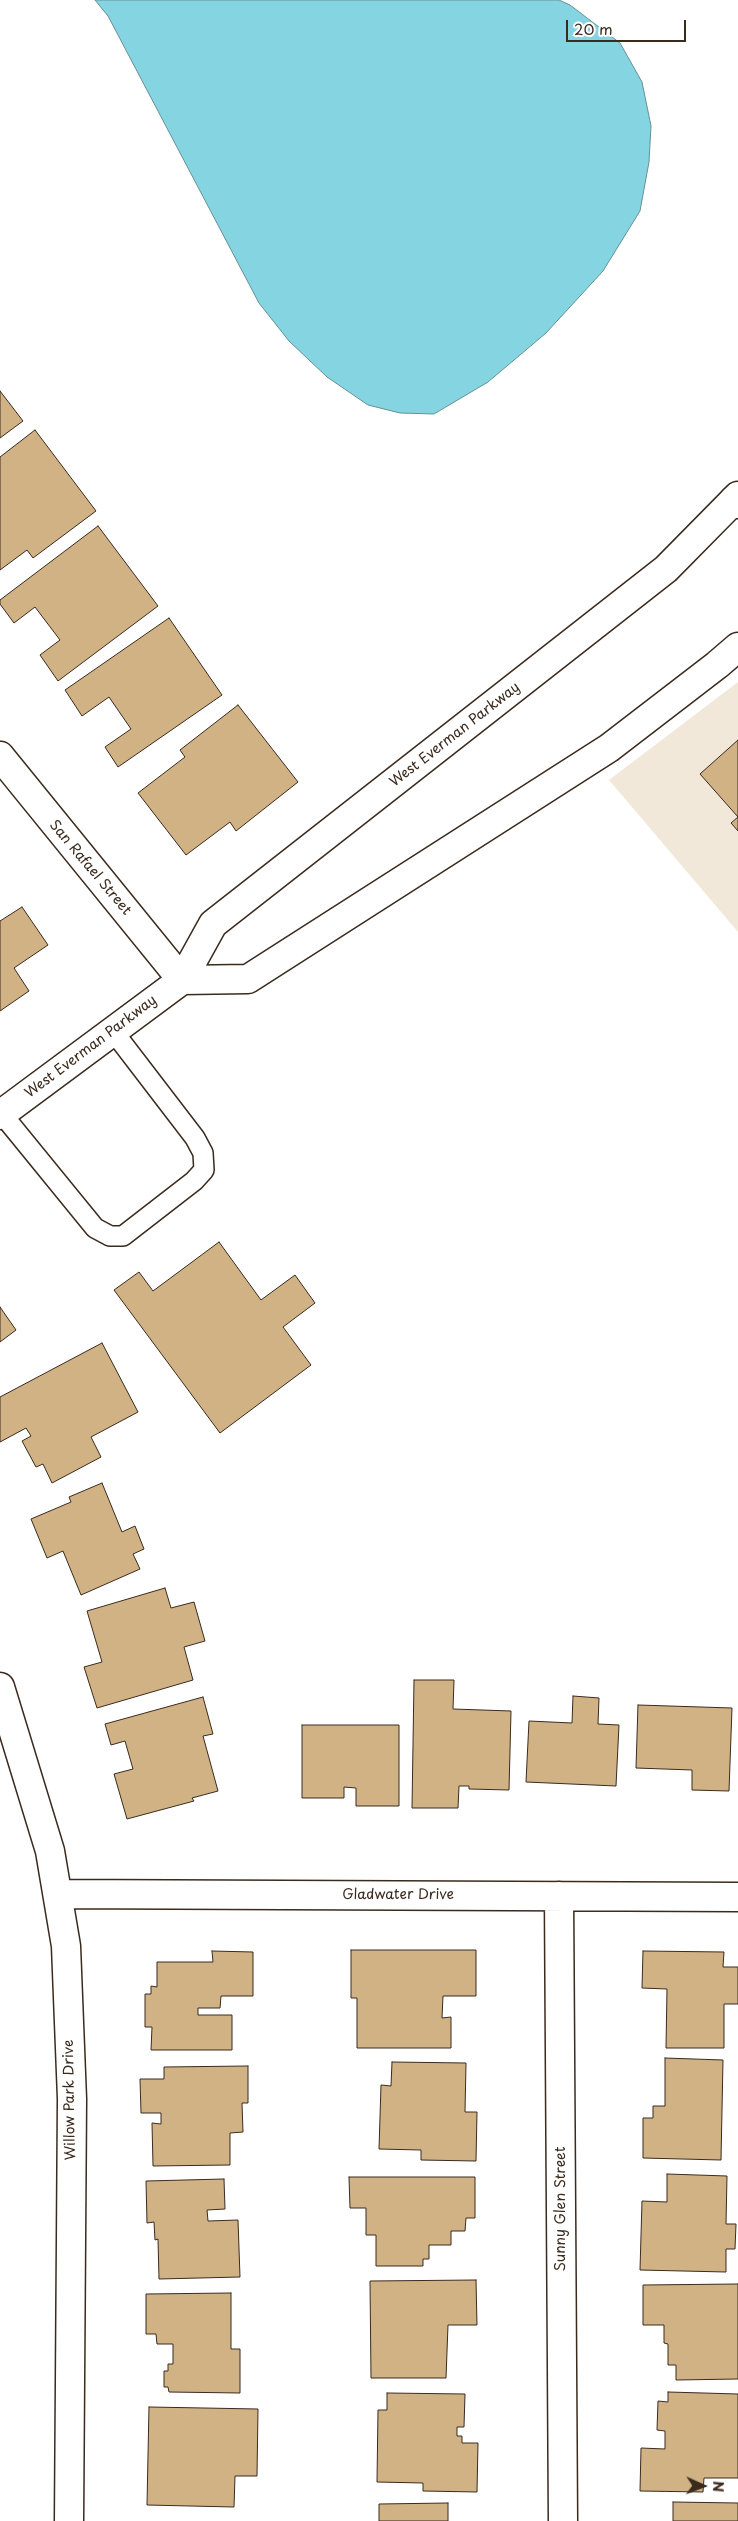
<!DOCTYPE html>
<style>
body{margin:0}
#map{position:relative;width:738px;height:2521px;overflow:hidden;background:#fff;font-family:"Playpen Sans",sans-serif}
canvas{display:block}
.north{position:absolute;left:678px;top:2461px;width:50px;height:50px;-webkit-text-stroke:4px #fff;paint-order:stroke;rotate:92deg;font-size:14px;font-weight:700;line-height:20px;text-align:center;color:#3b2a1e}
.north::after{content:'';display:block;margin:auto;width:18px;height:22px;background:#3b2a1e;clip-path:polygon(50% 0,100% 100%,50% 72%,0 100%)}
.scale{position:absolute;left:566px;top:20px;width:120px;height:22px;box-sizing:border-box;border:2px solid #3b2a1e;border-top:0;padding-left:6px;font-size:15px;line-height:18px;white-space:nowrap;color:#3b2a1e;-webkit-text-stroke:4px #fff;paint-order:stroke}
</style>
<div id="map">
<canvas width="738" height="2521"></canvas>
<div class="north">N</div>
<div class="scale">20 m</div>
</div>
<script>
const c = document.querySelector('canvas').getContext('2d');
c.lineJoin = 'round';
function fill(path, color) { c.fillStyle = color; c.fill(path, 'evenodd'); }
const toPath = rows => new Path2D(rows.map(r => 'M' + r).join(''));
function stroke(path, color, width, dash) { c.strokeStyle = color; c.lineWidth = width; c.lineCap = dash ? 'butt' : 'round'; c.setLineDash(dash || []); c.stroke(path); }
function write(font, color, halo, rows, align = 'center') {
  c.font = font + ' "Playpen Sans",sans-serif'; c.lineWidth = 4; c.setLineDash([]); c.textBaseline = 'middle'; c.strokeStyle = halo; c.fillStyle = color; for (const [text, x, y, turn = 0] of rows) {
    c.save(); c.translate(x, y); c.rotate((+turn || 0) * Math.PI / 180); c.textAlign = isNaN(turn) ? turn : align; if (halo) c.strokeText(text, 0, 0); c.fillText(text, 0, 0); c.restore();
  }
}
fill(toPath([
 [738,682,738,932,609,780]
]), '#f1e8da');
const water = toPath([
 [95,0,559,0,570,5,620,43,642,82,651,126,649,162,640,211,603,271,546,333,488,382,434,414,400,413,368,405,327,377,289,341,259,303,108,16,95,0]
]);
fill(water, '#85d4e2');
stroke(water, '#679094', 1);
const building = toPath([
 [0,391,23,421,0,438,0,391],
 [35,430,96,511,33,558,27,550,0,570,0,457,35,430],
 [98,526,158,606,58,681,40,655,60,640,35,607,14,623,0,604,0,600,98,526],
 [169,618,222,695,118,767,105,747,131,729,109,697,82,716,65,690,169,618],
 [238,705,298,782,236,831,230,822,186,855,138,793,185,757,180,750,238,705],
 [738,740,738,831,731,823,738,817,700,774,738,740],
 [22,907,48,945,14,968,29,991,0,1011,0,921,22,907],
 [219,1242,261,1300,295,1275,315,1303,283,1327,311,1365,220,1433,114,1290,139,1272,153,1291,219,1242],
 [0,1307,16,1330,0,1342,0,1307],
 [102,1343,138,1412,91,1437,101,1457,52,1483,43,1464,36,1467,22,1441,31,1436,26,1428,0,1442,0,1397,102,1343],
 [102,1483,122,1532,135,1526,144,1549,133,1554,140,1569,81,1595,63,1551,47,1558,31,1519,71,1502,69,1497,102,1483],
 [165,1588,171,1608,194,1602,205,1641,184,1647,193,1680,97,1708,84,1667,102,1662,87,1611,165,1588],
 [414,1680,454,1680,453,1709,511,1711,509,1790,469,1789,469,1786,459,1786,458,1808,412,1808,414,1680],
 [573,1696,599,1698,598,1724,619,1725,616,1786,526,1782,529,1721,572,1723,573,1696],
 [203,1697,213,1734,203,1736,218,1791,192,1798,194,1801,127,1819,114,1774,133,1769,125,1741,111,1745,105,1724,203,1697],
 [638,1705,732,1708,729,1791,692,1790,692,1770,636,1768,638,1705],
 [302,1725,399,1725,399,1806,356,1806,356,1788,344,1787,344,1798,302,1798,302,1725],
 [351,1950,476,1950,476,1996,443,1996,442,2018,451,2017,451,2048,357,2048,357,1998,351,1998,351,1950],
 [212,1951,253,1952,253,1996,221,1996,220,2008,198,2008,198,2015,232,2015,232,2050,151,2050,152,2027,145,2027,145,1994,151,1994,151,1986,157,1987,157,1962,213,1962,212,1951],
 [643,1951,724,1952,723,1967,738,1967,738,2004,724,2004,724,2048,666,2048,667,1989,642,1988,643,1951],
 [665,2058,723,2060,721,2160,643,2158,643,2118,653,2118,653,2106,665,2106,665,2058],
 [392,2062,466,2063,465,2112,477,2112,476,2161,421,2160,421,2150,379,2149,381,2085,391,2086,392,2062],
 [248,2066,248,2103,242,2103,243,2132,230,2133,230,2165,153,2166,152,2123,161,2124,161,2113,141,2113,140,2079,164,2079,164,2067,248,2066],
 [667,2174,727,2176,726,2224,736,2224,735,2249,726,2249,726,2272,640,2270,642,2201,667,2202,667,2174],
 [349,2177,475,2177,475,2218,466,2218,465,2231,451,2231,451,2245,429,2245,429,2259,423,2259,423,2266,376,2266,376,2235,366,2235,366,2208,350,2208,349,2177],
 [224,2179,225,2209,207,2210,208,2221,238,2220,240,2277,159,2279,158,2239,155,2240,154,2222,147,2223,146,2181,224,2179],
 [476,2280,477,2325,448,2325,446,2378,371,2378,370,2281,476,2280],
 [738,2284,738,2379,676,2380,676,2365,668,2365,668,2344,664,2343,664,2325,643,2325,643,2285,738,2284],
 [231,2293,231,2349,240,2349,240,2393,169,2392,168,2387,164,2387,164,2371,168,2371,168,2364,173,2364,173,2344,157,2344,156,2334,146,2334,146,2294,231,2293],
 [668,2392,738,2394,738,2478,704,2478,703,2492,640,2491,641,2448,665,2449,665,2431,657,2430,658,2401,668,2402,668,2392],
 [387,2393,465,2394,464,2427,457,2427,457,2436,462,2436,462,2443,478,2443,477,2492,423,2491,423,2483,377,2482,378,2410,387,2410,387,2393],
 [149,2407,258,2409,257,2476,235,2476,234,2507,147,2505,149,2407],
 [673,2502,738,2503,738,2521,673,2521,673,2502],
 [448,2503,448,2521,379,2521,379,2504,448,2503]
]);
fill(building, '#d1b285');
stroke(building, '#3b2a1e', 1);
const service = toPath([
 [2,1114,95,1228,110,1236,123,1236,194,1181,204,1170,203,1153,195,1138,113,1031]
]);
const minor = toPath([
 [0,756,182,980],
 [0,1687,50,1851,66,1946,72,2099,69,2521],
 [58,1894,738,1897],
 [559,1896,563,2521]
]);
const tertiary = toPath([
 [182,980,248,979,609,748,717,665,738,647],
 [0,1115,182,980,213,924,666,569,738,496]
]);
const secondary = toPath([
 [734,500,738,504]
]);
stroke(service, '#3b2a1e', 22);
stroke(minor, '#3b2a1e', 31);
stroke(tertiary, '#3b2a1e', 31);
stroke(secondary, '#3b2a1e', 31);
stroke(service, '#fff', 19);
stroke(minor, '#fff', 28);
stroke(tertiary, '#fff', 28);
stroke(secondary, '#fff', 28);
write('14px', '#3b2a1e', '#fff', [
 ["West Everman Parkway",455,735,-38],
 ["San Rafael Street",90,868,50],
 ["West Everman Parkway",91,1047,-37],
 ["Gladwater Drive",398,1895],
 ["Willow Park Drive",70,2100,-91],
 ["Sunny Glen Street",561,2209,-90]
]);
</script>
